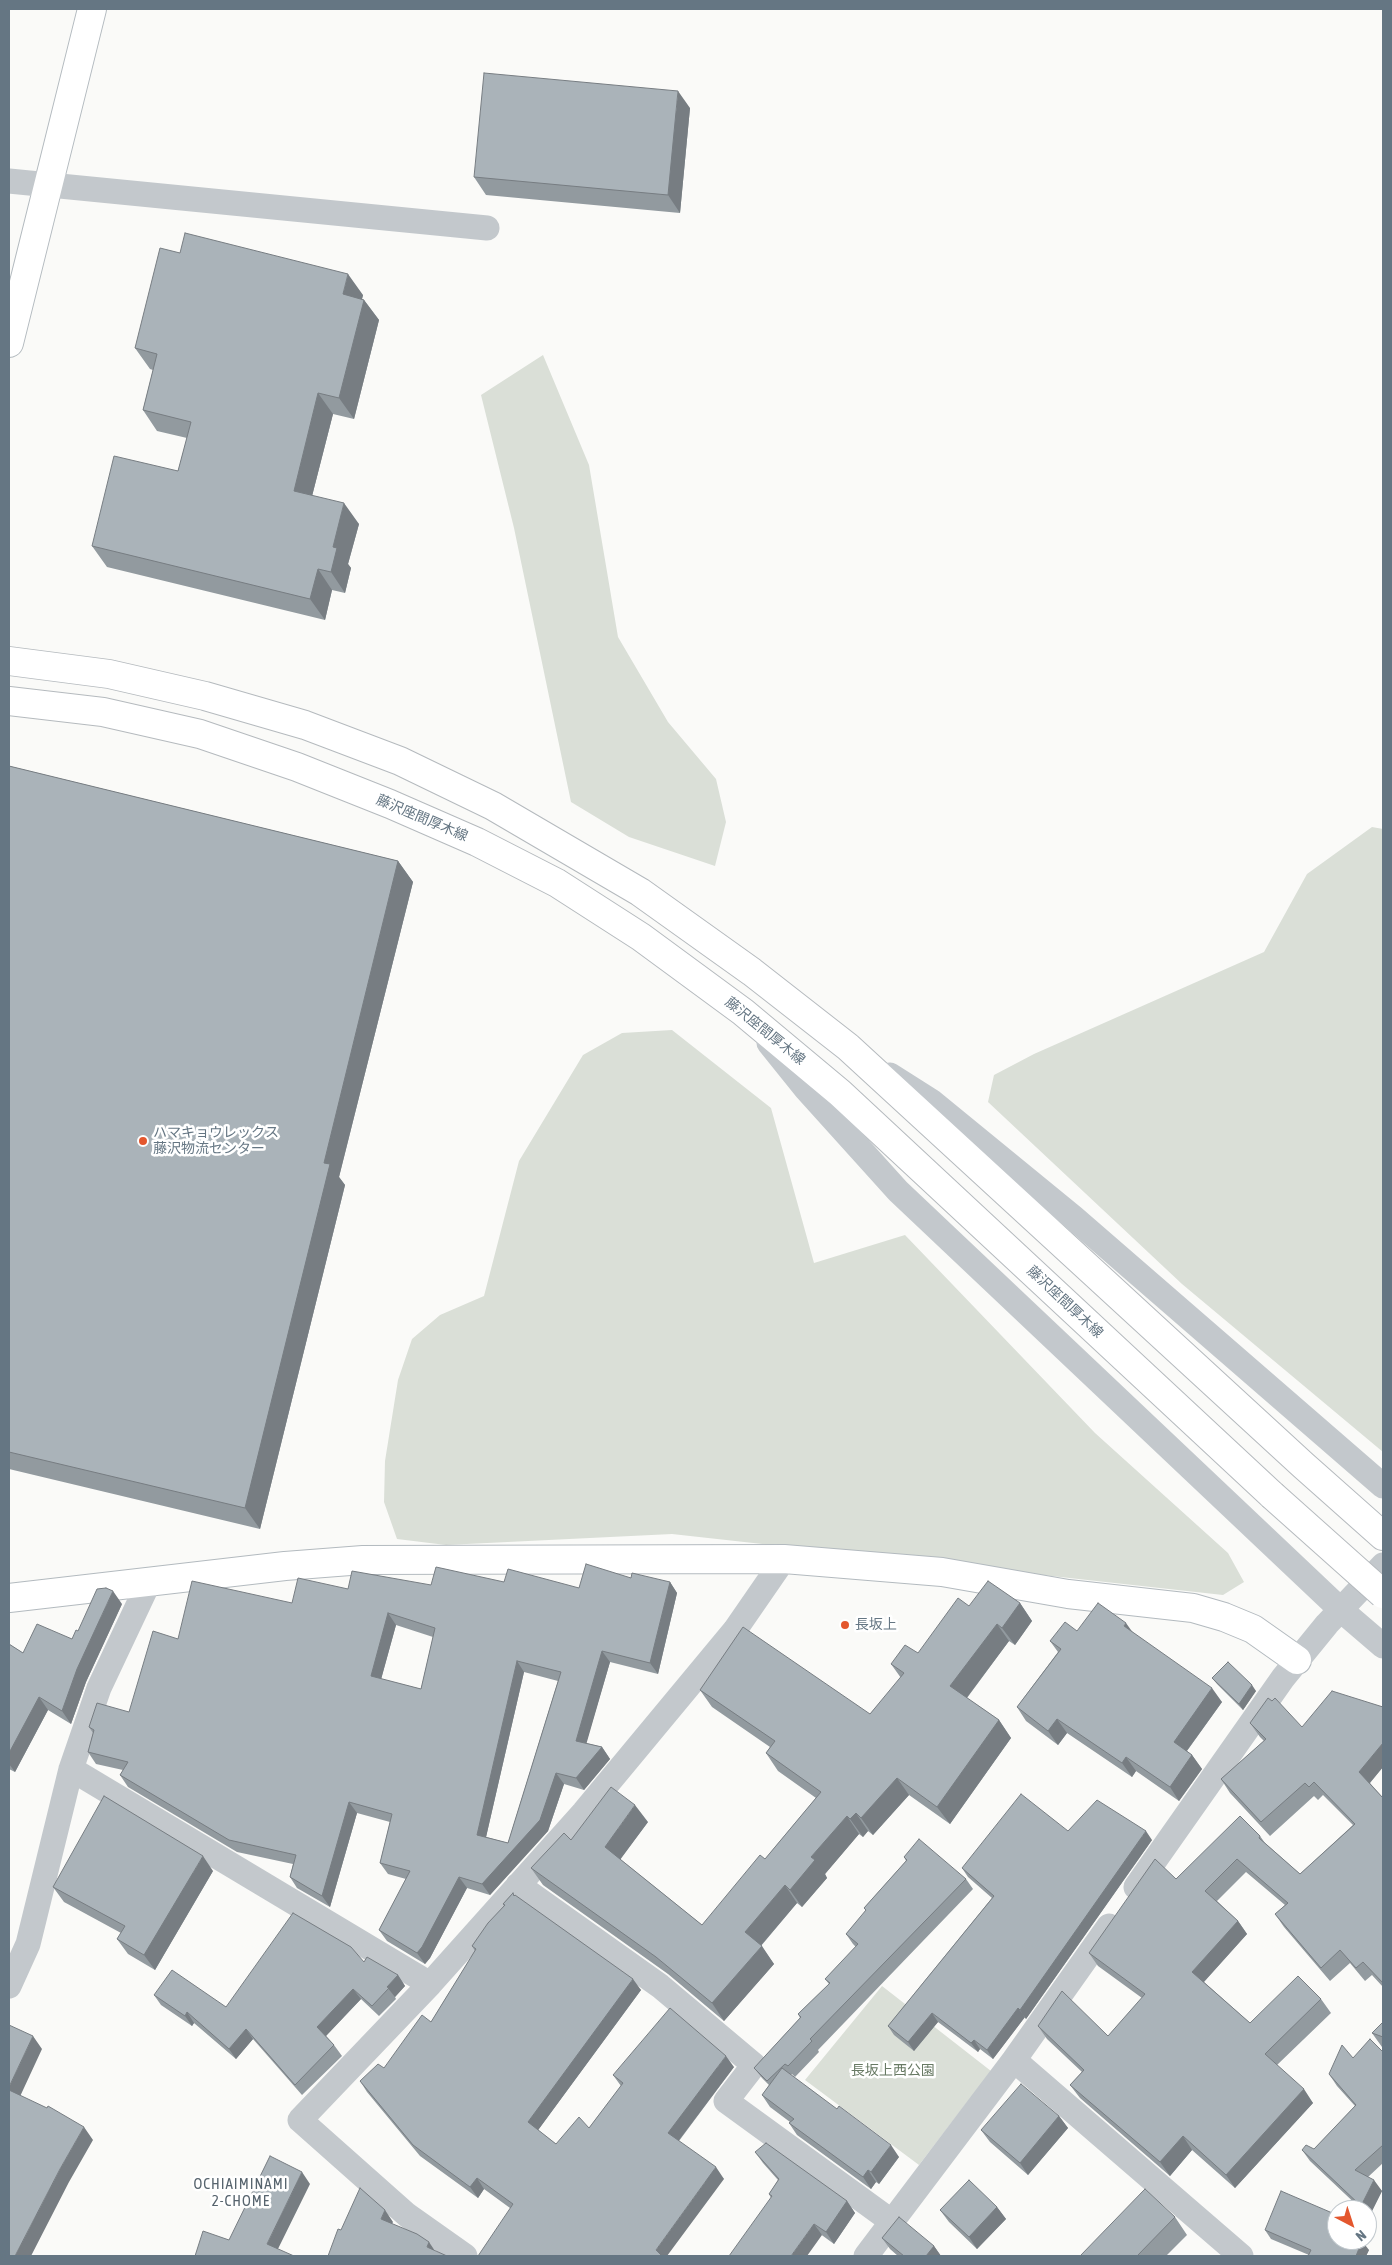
<!DOCTYPE html>
<meta charset="utf-8">
<style>
body{margin:0}
#map{position:relative;width:1392px;height:2265px;overflow:hidden;background:#fafaf8;font-family:"Asap Condensed",sans-serif}
canvas{display:block}
.frame{position:absolute;inset:0;border:10px solid #657683;pointer-events:none}
.north{position:absolute;left:1327px;top:2200px;width:50px;height:50px;box-sizing:border-box;background:#fff;border:1px solid #c1c8cd;border-radius:50%;rotate:140deg;font-size:14px;font-weight:700;line-height:20px;text-align:center;color:#657683}
.north::after{content:'';display:block;margin:auto;width:18px;height:22px;background:#e4572e;clip-path:polygon(50% 0,100% 100%,50% 72%,0 100%)}
</style>
<div id="map">
<canvas width="1392" height="2265"></canvas>
<div class="frame"></div>
<div class="north">N</div>
</div>
<script>
const c = document.querySelector('canvas').getContext('2d');
c.lineJoin = 'round';
function fill(path, color) { c.fillStyle = color; c.fill(path, 'evenodd'); }
const toPath = rows => new Path2D(rows.map(r => 'M' + r).join(''));
function stroke(path, color, width, dash) { c.strokeStyle = color; c.lineWidth = width; c.lineCap = dash ? 'butt' : 'round'; c.setLineDash(dash || []); c.stroke(path); }
function write(font, color, halo, rows, align = 'center') {
  c.font = font + ' "Asap Condensed","Noto Sans JP",sans-serif'; c.lineWidth = 5; c.setLineDash([]); c.textBaseline = 'middle'; c.strokeStyle = halo; c.fillStyle = color; for (const [text, x, y, turn = 0] of rows) {
    c.save(); c.translate(x, y); c.rotate((+turn || 0) * Math.PI / 180); c.textAlign = isNaN(turn) ? turn : align; if (halo) c.strokeText(text, 0, 0); c.fillText(text, 0, 0); c.restore();
  }
}
fill(toPath([
 [543,355,589,465,618,637,668,722,716,779,726,822,715,866,629,837,571,802,514,528,481,395],
 [1372,827,1383,829,1383,1452,1182,1284,988,1102,994,1075,1034,1054,1264,952,1307,874],
 [672,1030,771,1108,814,1263,905,1235,1095,1433,1228,1553,1244,1582,1223,1595,672,1534,446,1545,397,1539,384,1502,385,1461,398,1380,412,1339,440,1315,484,1296,519,1161,583,1055,622,1033],
 [882,1986,991,2071,919,2165,805,2080]
]), '#dadfd7');
const secondary = toPath([
 [9,343,92,9],
 [9,1598,285,1566,363,1560,784,1559,942,1572,1068,1594,1193,1608,1224,1617,1253,1629,1297,1660]
]);
const primary = toPath([
 [9,661,109,674,205,696,305,725,400,761,493,806,640,892,752,972,848,1047,1303,1465,1383,1536],
 [9,701,103,712,200,734,297,767,390,804,477,842,557,883,641,937,743,1012,840,1093,1272,1495]
]);
stroke(secondary, '#b3babf', 30);
stroke(primary, '#b5babe', 30);
stroke(toPath([
 [9,181,487,228],
 [769,1043,806,1089,898,1191,1341,1610,1383,1646],
 [890,1075,931,1101,1074,1218,1383,1486],
 [71,1769,430,1984],
 [518,1885,660,1986,754,2065,726,2101,891,2221],
 [1136,1887,1283,1678,1327,1624,1383,1565],
 [9,1986,28,1944,71,1769,99,1688,149,1582],
 [1014,2060,1241,2256],
 [465,2256,407,2215,300,2120,430,1984,584,1812,735,1630,784,1559],
 [866,2256,1014,2060,1109,1926]
]), '#c3c8cc', 25);
stroke(secondary, '#fff', 28);
stroke(primary, '#fff', 28);
const primaryBridge = toPath([
 [1272,1495,1383,1594]
]);
stroke(primaryBridge, '#b5babe', 30, []);
stroke(primaryBridge, '#fff', 28);
fill(toPath([
 [690,108,680,213,486,195,474,177],
 [180,253,363,295,362,299,364,300,379,320,354,419,333,414,312,496,359,524,348,564,351,568,345,593,332,590,325,620,107,567,92,546,178,471,187,438,157,431,143,410,153,370,150,369,135,348],
 [9,766,398,861,413,882,339,1177,345,1185,260,1529,9,1469],
 [631,1578,670,1582,677,1593,658,1674,610,1662,586,1743,602,1747,610,1759,584,1790,564,1784,548,1831,490,1895,467,1888,430,1958,425,1964,387,1941,379,1930,406,1879,388,1874,380,1863,390,1822,357,1813,330,1907,297,1888,290,1877,293,1864,237,1852,128,1787,120,1775,123,1770,96,1764,88,1752,93,1733,89,1727,129,1712,178,1639,292,1603,348,1589,504,1582,579,1588],
 [396,1625,433,1637,421,1689,381,1679],
 [524,1672,558,1681,508,1843,486,1837],
 [1020,1603,1032,1621,1015,1645,1009,1641,967,1698,999,1720,1011,1738,950,1824,909,1795,873,1835,868,1831,863,1837,859,1834,825,1874,827,1878,802,1907,797,1903,761,1946,774,1964,724,2021,668,1974,543,1885,531,1868,571,1840,648,1822,620,1859,702,1925,765,1859,816,1798,778,1771,766,1753,770,1747,712,1707,700,1690,870,1714,901,1678,891,1664,918,1653,969,1606],
 [122,1604,86,1682,71,1724,48,1710,15,1772,9,1769,9,1644,23,1653,72,1639,78,1631],
 [1077,1631,1132,1632,1222,1702,1187,1751,1192,1755,1202,1769,1179,1801,1136,1771,1132,1777,1067,1733,1058,1745,1026,1721,1017,1707,1058,1652,1050,1641],
 [1212,1678,1256,1691,1243,1710,1217,1684],
 [1383,1706,1383,1767,1370,1783,1383,1798,1383,1987,1372,1975,1365,1981,1350,1963,1330,1981,1284,1927,1275,1914,1285,1905,1246,1872,1217,1901,1238,1921,1247,1934,1204,1982,1250,2023,1321,1999,1331,2013,1277,2065,1313,2103,1235,2188,1192,2150,1170,2176,1080,2098,1070,2085,1082,2072,1047,2039,1038,2026,1108,2036,1142,1998,1098,1966,1089,1953,1176,1879,1260,1836,1265,1843,1300,1874,1353,1825,1323,1795,1318,1800,1314,1796,1270,1836,1230,1793,1221,1779,1264,1741,1260,1737,1250,1723,1302,1727],
 [1068,1831,1152,1840,1026,2019,1025,2017,993,2059,980,2049,978,2052,938,2022,914,2051,894,2035,888,2026,992,1898,968,1877,962,1868],
 [904,1857,966,1879,973,1889,818,2050,819,2052,795,2077,792,2074,791,2075,899,2157,879,2184,876,2182,871,2189,797,2135,789,2123,790,2122,770,2107,762,2095,769,2085,762,2078,754,2068,800,2018,798,2014,829,1984,825,1979,856,1947,853,1944,846,1934,866,1911,864,1908,906,1861],
 [213,1871,155,1970,128,1954,117,1939,121,1933,64,1902,53,1887],
 [513,1893,514,1896,641,1990,538,2130,556,2144,589,2128,621,2086,613,2075,734,2067,679,2141,724,2179,510,2208,484,2189,478,2198,420,2156,367,2092,360,2081,384,2068,431,2022,475,1951,472,1946,504,1906,503,1904],
 [364,1962,398,1975,405,1986,395,1997,396,1999,379,2016,361,1999,326,2036,334,2045,342,2056,302,2095,253,2039,236,2059,194,2023,192,2026,161,2005,154,1995,226,2007],
 [1383,2022,1383,2047,1382,2047,1372,2033],
 [1383,2052,1383,2163,1368,2177,1382,2191,1369,2217,1367,2215,1367,2210,1362,2210,1310,2161,1302,2150,1314,2149,1355,2106,1337,2086,1329,2074,1353,2058],
 [1059,2116,1068,2128,1028,2175,990,2142,981,2130],
 [755,2152,847,2201,855,2213,834,2244,771,2198,769,2194,778,2180,763,2163],
 [997,2207,1006,2219,977,2249,949,2222,940,2210],
 [1175,2217,1187,2235,1166,2256,1080,2256],
 [1265,2230,1337,2240,1369,2250,1366,2256,1308,2256,1309,2255,1271,2239],
 [882,2238,934,2246,941,2256,898,2256,890,2249]
]), '#929a9f');
fill(toPath([
 [678,91,690,108,680,213,668,195],
 [348,274,363,295,358,315,343,294],
 [364,300,379,320,354,419,339,398],
 [318,393,333,414,308,512,294,491],
 [344,503,359,524,348,564,351,568,345,593,331,572,333,547],
 [318,569,332,590,325,620,310,599],
 [398,861,413,882,339,1177,345,1185,260,1529,245,1508,324,1163],
 [670,1582,677,1593,658,1674,650,1663],
 [113,1591,122,1604,86,1682,71,1724,62,1711,77,1669],
 [1020,1603,1032,1621,1015,1645,1002,1628],
 [388,1613,396,1625,379,1687,371,1676],
 [1126,1623,1136,1637,1124,1626],
 [997,1624,1009,1641,962,1704,950,1686],
 [602,1651,610,1662,584,1752,576,1741],
 [517,1661,524,1672,484,1846,477,1835],
 [1252,1685,1256,1691,1243,1710,1239,1704],
 [1212,1688,1222,1702,1183,1756,1174,1742],
 [39,1697,48,1710,15,1772,9,1764,9,1753],
 [1057,1719,1067,1733,1058,1745,1048,1731],
 [999,1720,1011,1738,950,1824,937,1807],
 [1383,1743,1383,1767,1368,1785,1359,1772],
 [602,1747,610,1759,584,1790,576,1778],
 [1192,1755,1202,1769,1179,1801,1170,1787],
 [1126,1757,1136,1771,1132,1777,1122,1763],
 [556,1773,564,1784,548,1831,490,1895,482,1884],
 [897,1778,909,1795,873,1835,861,1818],
 [349,1802,357,1813,330,1907,322,1896],
 [635,1805,648,1822,617,1864,605,1847],
 [856,1813,868,1831,863,1837,850,1819],
 [847,1816,859,1834,825,1874,827,1878,802,1907,790,1890,811,1857],
 [1146,1831,1152,1840,1026,2019,1020,2010],
 [203,1856,213,1871,155,1970,144,1955],
 [459,1877,467,1888,430,1958,425,1964,417,1953],
 [785,1885,797,1903,757,1950,745,1932],
 [1238,1921,1247,1934,1201,1985,1192,1972],
 [762,1946,774,1964,724,2021,712,2003],
 [398,1975,405,1986,395,1997,387,1987],
 [633,1979,641,1990,536,2133,528,2122],
 [353,1989,361,1999,324,2038,317,2027],
 [1018,2008,1025,2017,993,2059,987,2050],
 [187,2012,194,2023,192,2026,185,2016],
 [932,2013,938,2022,914,2051,908,2042],
 [246,2029,253,2039,236,2059,229,2049],
 [33,2036,42,2049,17,2103,9,2091,9,2087],
 [974,2040,980,2049,978,2052,971,2043],
 [726,2056,734,2067,676,2144,668,2133],
 [1304,2089,1313,2103,1235,2188,1226,2175],
 [1059,2116,1068,2128,1028,2175,1020,2163],
 [84,2127,93,2140,69,2182,31,2256,15,2256,60,2169],
 [1183,2136,1192,2150,1170,2176,1160,2162],
 [891,2145,899,2157,879,2184,871,2172],
 [716,2167,724,2179,667,2256,660,2256,656,2250],
 [868,2170,876,2182,871,2189,863,2177],
 [302,2172,310,2184,275,2255,267,2244],
 [477,2178,484,2189,478,2198,470,2187],
 [1374,2180,1382,2191,1369,2217,1367,2214,1367,2210,1364,2210,1361,2206],
 [847,2201,855,2213,834,2244,826,2232],
 [997,2207,1006,2219,977,2249,969,2237],
 [385,2210,393,2222,389,2230,381,2219],
 [814,2224,822,2235,807,2256,791,2256],
 [1362,2241,1369,2250,1366,2256,1356,2256],
 [429,2242,437,2254,427,2247],
 [934,2246,941,2256,926,2256]
]), '#777d82');
const building = toPath([
 [484,73,678,91,668,195,474,177,484,73],
 [185,233,348,274,343,294,364,300,339,398,318,393,294,491,344,503,333,547,337,548,331,572,318,569,310,599,92,546,114,456,178,471,191,422,143,410,157,354,135,348,160,248,180,253,185,233],
 [9,766,398,861,324,1163,330,1164,245,1508,9,1452,9,766],
 [586,1564,631,1578,632,1573,670,1582,650,1663,602,1651,576,1741,602,1747,576,1778,556,1773,540,1820,482,1884,459,1877,422,1947,417,1953,379,1930,410,1871,380,1863,392,1814,349,1802,322,1896,290,1877,296,1855,229,1840,120,1775,128,1762,88,1752,94,1730,89,1727,97,1703,129,1712,153,1631,178,1639,192,1581,292,1603,298,1578,348,1589,352,1571,431,1585,436,1567,504,1582,508,1569,579,1588,586,1564],
 [388,1613,435,1628,421,1689,371,1676,388,1613],
 [517,1661,561,1672,508,1843,477,1835,517,1661],
 [988,1581,1020,1603,1002,1628,997,1624,950,1686,999,1720,937,1807,897,1778,861,1818,856,1813,850,1819,847,1816,811,1857,815,1860,790,1890,785,1885,745,1932,762,1946,712,2003,656,1957,531,1868,564,1833,571,1840,611,1787,635,1805,605,1847,702,1925,760,1855,765,1859,821,1792,766,1753,775,1741,700,1690,743,1627,870,1714,904,1673,891,1664,905,1645,918,1653,958,1598,969,1606,988,1581],
 [106,1588,113,1591,77,1669,62,1711,39,1697,9,1753,9,1644,23,1653,37,1624,72,1639,76,1630,78,1631,97,1589,106,1588],
 [1098,1603,1126,1623,1124,1626,1212,1688,1174,1742,1192,1755,1170,1787,1126,1757,1122,1763,1057,1719,1048,1731,1017,1707,1061,1649,1050,1641,1065,1622,1077,1631,1098,1603],
 [1228,1662,1252,1685,1239,1704,1212,1678,1228,1662],
 [1332,1691,1383,1707,1383,1706,1383,1743,1359,1772,1383,1798,1383,1983,1363,1962,1356,1968,1340,1950,1321,1968,1275,1914,1288,1903,1237,1859,1205,1891,1238,1921,1192,1972,1250,2023,1298,1976,1321,1999,1265,2054,1304,2089,1226,2175,1183,2136,1160,2162,1070,2085,1084,2070,1038,2026,1062,1991,1108,2036,1145,1994,1089,1953,1155,1859,1176,1879,1240,1816,1260,1836,1259,1838,1300,1874,1355,1824,1314,1782,1309,1787,1305,1783,1261,1822,1221,1779,1266,1739,1250,1723,1268,1698,1272,1701,1275,1698,1302,1727,1332,1691],
 [1021,1794,1068,1831,1097,1800,1146,1831,1020,2010,1018,2008,987,2050,974,2040,971,2043,932,2013,908,2042,888,2026,994,1896,962,1868,1021,1794],
 [104,1796,203,1856,144,1955,117,1939,125,1926,53,1887,104,1796],
 [919,1839,966,1879,810,2039,812,2041,788,2066,785,2064,767,2081,754,2068,801,2017,798,2014,830,1983,825,1979,858,1944,846,1934,866,1910,864,1908,907,1860,904,1857,919,1839],
 [513,1893,514,1896,515,1895,633,1979,528,2122,556,2144,579,2117,589,2128,623,2083,613,2075,670,2008,726,2056,668,2133,716,2167,656,2250,662,2256,478,2256,513,2204,477,2178,470,2187,413,2145,360,2081,378,2064,384,2068,422,2015,431,2022,476,1949,472,1946,488,1923,505,1905,503,1904,513,1893],
 [293,1913,351,1947,364,1962,367,1957,398,1975,387,1987,389,1988,372,2006,353,1989,317,2027,334,2045,295,2085,246,2029,229,2049,187,2012,185,2016,154,1995,172,1970,226,2007,293,1913],
 [1383,2022,1383,2037,1372,2033,1383,2022],
 [9,2025,33,2036,9,2087,9,2025],
 [1370,2039,1383,2052,1383,2145,1355,2170,1374,2180,1361,2206,1302,2150,1306,2145,1314,2149,1356,2105,1329,2074,1342,2045,1353,2058,1370,2039],
 [782,2068,837,2109,839,2106,891,2145,871,2172,868,2170,863,2177,789,2123,794,2119,762,2095,782,2068],
 [1021,2084,1059,2116,1020,2163,981,2130,1021,2084],
 [9,2090,47,2108,48,2106,84,2127,60,2169,15,2256,9,2256,9,2090],
 [766,2143,847,2201,826,2232,814,2224,791,2256,729,2256,772,2196,769,2194,779,2179,755,2152,766,2143],
 [270,2156,302,2172,267,2244,294,2256,195,2256,203,2231,229,2240,270,2156],
 [969,2180,997,2207,969,2237,940,2210,969,2180],
 [360,2188,385,2210,381,2219,417,2234,429,2242,427,2247,447,2256,328,2256,338,2229,341,2230,360,2188],
 [1145,2189,1175,2217,1137,2256,1080,2256,1145,2189],
 [1281,2191,1337,2215,1337,2240,1361,2240,1362,2241,1356,2256,1308,2256,1311,2250,1265,2230,1281,2191],
 [899,2217,934,2246,926,2256,904,2256,882,2238,899,2217]
]);
fill(building, '#aab3b9');
stroke(building, '#777d82', 1);
for (const [x, y, r, color] of [
 [143,1141,5,"#e4572e"],
 [845,1625,5,"#e4572e"]
]) { const dot = new Path2D(); dot.arc(x, y, r, 0, 2 * Math.PI); c.fillStyle = color; c.fill(dot); stroke(dot, '#fff', 2); }
write('14px', '#657683', '#fff', [
 ["藤沢座間厚木線",422,818,23],
 ["藤沢座間厚木線",765,1031,39],
 ["藤沢座間厚木線",1065,1302,43]
]);
write('14px', '#657683', '#fff', [
 ["ハマキョウレックス",153,1133],
 ["藤沢物流センター",153,1149],
 ["長坂上",855,1625]
], 'left');
write('14px', '#687a64', '#fff', [
 ["長坂上西公園",893,2071]
]);
c.letterSpacing = '1px';
write('15px', '#57646e', '#fff', [
 ["OCHIAIMINAMI",241,2184],
 ["2-CHOME",241,2201]
]);
c.letterSpacing = '0px';
</script>
